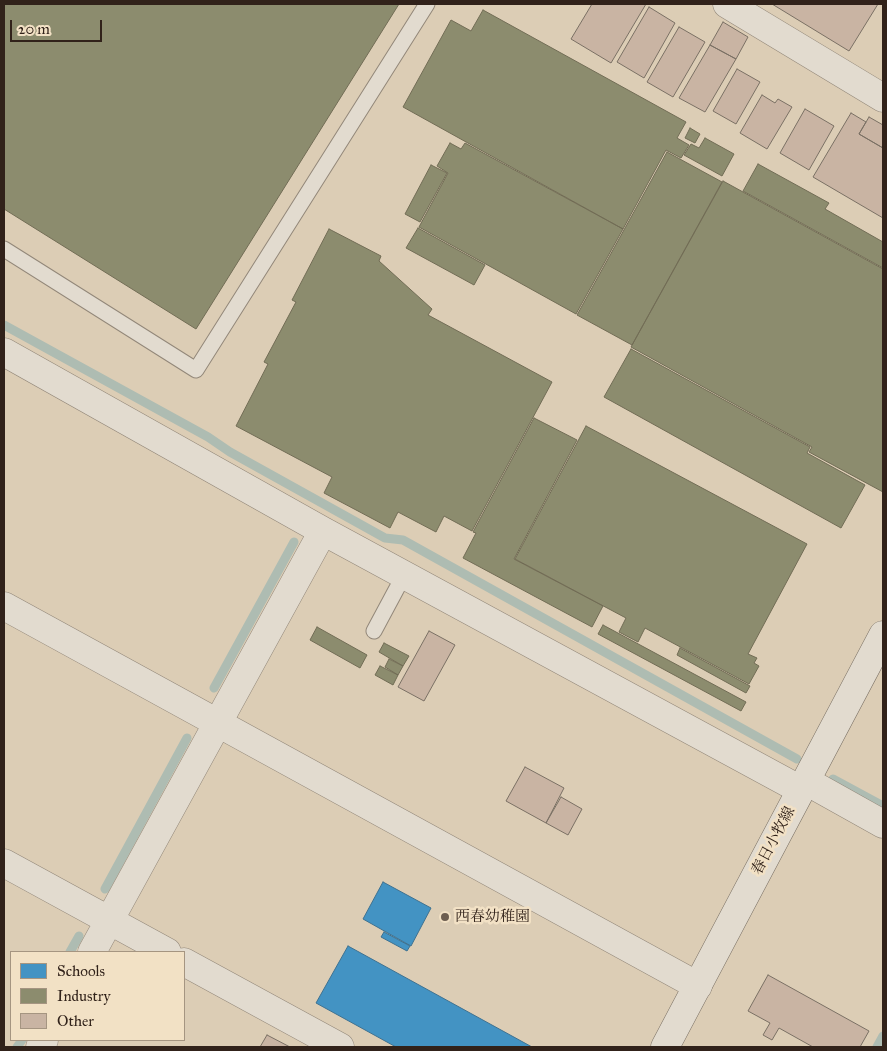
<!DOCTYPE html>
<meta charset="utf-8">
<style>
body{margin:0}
#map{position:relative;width:887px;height:1051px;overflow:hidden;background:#dccdb5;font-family:"IM FELL Great Primer",serif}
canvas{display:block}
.frame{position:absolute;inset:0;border:5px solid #31221a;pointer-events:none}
.legend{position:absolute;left:10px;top:951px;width:175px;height:90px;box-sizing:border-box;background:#f2e1c5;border:1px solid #a59581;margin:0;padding:6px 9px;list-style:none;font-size:15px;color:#31221a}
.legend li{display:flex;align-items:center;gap:10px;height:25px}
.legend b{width:25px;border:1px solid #a59581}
.scale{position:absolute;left:10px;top:20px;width:92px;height:22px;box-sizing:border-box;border:2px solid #31221a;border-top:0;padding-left:6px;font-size:15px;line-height:18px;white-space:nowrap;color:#31221a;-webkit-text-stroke:4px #f2e1c5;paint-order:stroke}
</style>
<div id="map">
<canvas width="887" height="1051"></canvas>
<div class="frame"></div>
<ul class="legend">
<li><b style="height:14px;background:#4393c3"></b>Schools</li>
<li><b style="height:14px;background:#8c8c6e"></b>Industry</li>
<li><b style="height:14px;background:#c9b4a3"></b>Other</li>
</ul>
<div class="scale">20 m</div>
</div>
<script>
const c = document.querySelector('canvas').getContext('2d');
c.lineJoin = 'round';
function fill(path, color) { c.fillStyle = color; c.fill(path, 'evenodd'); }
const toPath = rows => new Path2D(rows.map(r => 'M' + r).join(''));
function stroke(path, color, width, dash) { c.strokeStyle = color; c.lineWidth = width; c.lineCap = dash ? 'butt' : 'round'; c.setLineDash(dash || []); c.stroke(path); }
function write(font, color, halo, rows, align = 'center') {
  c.font = font + ' "IM FELL Great Primer","Noto Serif JP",serif'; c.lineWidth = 5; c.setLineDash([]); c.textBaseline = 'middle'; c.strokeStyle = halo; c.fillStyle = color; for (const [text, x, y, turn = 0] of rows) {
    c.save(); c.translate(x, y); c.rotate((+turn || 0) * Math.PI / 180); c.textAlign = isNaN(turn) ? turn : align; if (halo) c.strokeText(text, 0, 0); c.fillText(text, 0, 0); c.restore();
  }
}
const schools = toPath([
 [383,882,431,908,411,946,363,919,383,882],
 [384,932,410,946,407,951,381,937,384,932],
 [348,946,532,1047,396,1047,316,1003,348,946]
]);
fill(schools, '#4393c3');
stroke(schools, '#3e7190', 1);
const industry = toPath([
 [4,4,399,4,196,329,4,209,4,4],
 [483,10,686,122,677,138,689,145,681,158,666,150,623,229,403,107,451,20,471,31,483,10],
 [690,128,700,134,695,143,685,138,690,128],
 [705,138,734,154,722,176,684,155,691,144,699,148,705,138],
 [450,143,461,149,465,143,623,229,576,314,419,227,448,173,437,166,450,143],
 [667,152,722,182,632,345,577,315,667,152],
 [758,164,829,203,825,209,883,242,883,268,743,191,758,164],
 [431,165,447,173,420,222,405,214,431,165],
 [723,181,883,269,883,492,809,452,812,447,631,347,723,181],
 [418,228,485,265,474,285,406,248,418,228],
 [329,229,381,256,379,261,432,309,428,315,552,382,472,531,444,516,436,532,398,512,390,528,324,493,332,477,236,426,268,364,264,362,296,302,292,300,329,229],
 [631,349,810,447,807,453,865,485,841,528,604,397,631,349],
 [534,418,577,440,514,559,603,606,592,627,463,558,476,533,473,532,534,418],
 [586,426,807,544,748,654,757,658,754,663,759,666,749,684,645,628,638,642,619,632,626,618,515,559,586,426],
 [603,625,746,702,741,711,598,634,603,625],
 [317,627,367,655,360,668,310,640,317,627],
 [384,643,409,656,403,666,379,652,384,643],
 [680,648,750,686,746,693,677,655,680,648],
 [389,659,403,666,398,675,385,667,389,659],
 [380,666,398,675,393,685,375,675,380,666]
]);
fill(industry, '#8c8c6e');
stroke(industry, '#716c55', 1);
stroke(toPath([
 [4,325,208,437,230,452,385,538,403,540,797,759],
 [214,688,294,542],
 [833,779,883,806],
 [105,889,187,738],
 [70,952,79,936],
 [17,1047,22,1040],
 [877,1047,883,1036]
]), '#aebcb2', 9);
const building = toPath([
 [592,4,646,4,611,63,571,39,592,4],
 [772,4,878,4,849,51,772,4],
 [649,7,675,23,644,78,617,62,649,7],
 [723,22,748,37,736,59,710,45,723,22],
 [679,27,705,42,673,97,647,82,679,27],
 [710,45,736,59,705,112,679,98,710,45],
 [737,69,760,82,736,124,713,111,737,69],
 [762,95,775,103,778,99,792,107,767,149,740,133,762,95],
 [805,109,834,126,809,170,780,153,805,109],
 [851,113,866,122,859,134,883,148,883,218,813,177,851,113],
 [869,117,883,125,883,148,859,134,869,117],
 [429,631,455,645,424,701,398,687,429,631],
 [525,767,564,788,546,823,506,801,525,767],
 [561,797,582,809,568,835,546,823,561,797],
 [768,975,869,1031,860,1047,813,1047,779,1028,772,1040,763,1035,770,1023,748,1011,768,975],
 [267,1035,290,1047,260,1047,267,1035]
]);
fill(building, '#c9b4a3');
stroke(building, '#7a7064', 1);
const lane = toPath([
 [4,249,196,370,427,4],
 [374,631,404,575]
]);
const street = toPath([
 [727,4,883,98],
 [4,352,323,531,801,790],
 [4,606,698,986],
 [806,781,883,824],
 [4,863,167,952],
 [92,952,323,531],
 [184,962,340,1047],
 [40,1047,44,1040]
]);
const secondary = toPath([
 [665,1047,883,635]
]);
stroke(lane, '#928779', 17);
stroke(street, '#928779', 29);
stroke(secondary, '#7a7064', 29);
stroke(lane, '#e2dbcf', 15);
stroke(street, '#e2dbcf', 28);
stroke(secondary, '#e2dbcf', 28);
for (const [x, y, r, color] of [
 [445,917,5,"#6d5e50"]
]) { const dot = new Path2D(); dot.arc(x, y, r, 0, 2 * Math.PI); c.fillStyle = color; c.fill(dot); stroke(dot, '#f2e1c5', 2); }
write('15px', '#31221a', '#f2e1c5', [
 ["春日小牧線",774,841,-62]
]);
write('15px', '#31221a', '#f2e1c5', [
 ["西春幼稚園",455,917]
], 'left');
</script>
